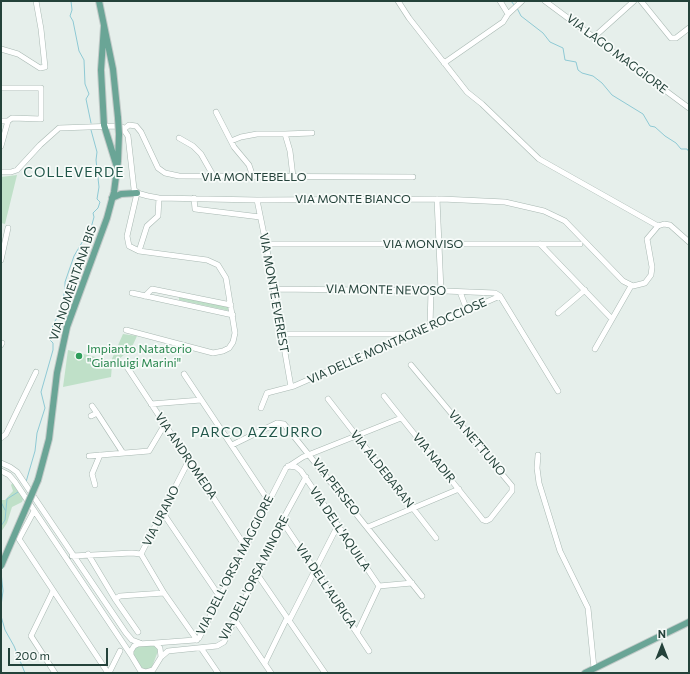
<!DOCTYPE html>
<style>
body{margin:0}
#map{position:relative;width:690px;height:674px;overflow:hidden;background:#e6efeb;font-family:Commissioner,sans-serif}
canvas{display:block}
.frame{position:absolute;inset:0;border:2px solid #24423a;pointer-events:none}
.north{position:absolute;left:642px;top:626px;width:40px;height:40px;-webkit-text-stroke:3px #f7fbf9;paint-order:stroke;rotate:0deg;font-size:11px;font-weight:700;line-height:16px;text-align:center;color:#24423a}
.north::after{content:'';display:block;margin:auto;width:14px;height:18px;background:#24423a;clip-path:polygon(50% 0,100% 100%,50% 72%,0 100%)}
.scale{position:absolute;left:8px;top:648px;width:100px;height:18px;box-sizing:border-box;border:2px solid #24423a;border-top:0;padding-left:5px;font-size:12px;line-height:14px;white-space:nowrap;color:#24423a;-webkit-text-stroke:3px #f7fbf9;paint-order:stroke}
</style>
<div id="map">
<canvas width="690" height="674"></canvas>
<div class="frame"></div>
<div class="north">N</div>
<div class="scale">200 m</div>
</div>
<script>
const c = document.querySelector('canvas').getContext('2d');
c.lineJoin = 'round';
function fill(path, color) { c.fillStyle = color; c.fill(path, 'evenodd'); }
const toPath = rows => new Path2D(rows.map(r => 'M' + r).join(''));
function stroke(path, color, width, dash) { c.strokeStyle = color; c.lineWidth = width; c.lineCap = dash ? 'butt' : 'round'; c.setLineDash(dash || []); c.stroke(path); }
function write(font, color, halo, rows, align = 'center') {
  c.font = font + ' Commissioner,sans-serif'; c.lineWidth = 3.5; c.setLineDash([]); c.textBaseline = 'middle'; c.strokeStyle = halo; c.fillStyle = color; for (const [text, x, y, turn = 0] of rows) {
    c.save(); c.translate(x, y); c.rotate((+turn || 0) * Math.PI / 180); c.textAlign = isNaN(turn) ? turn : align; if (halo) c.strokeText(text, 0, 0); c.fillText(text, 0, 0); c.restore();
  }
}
fill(toPath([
 [17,175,5,224,1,223,1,177],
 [179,297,229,307,230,311,179,300],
 [123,334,137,336,131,349,112,365,111,377,63,387,68,350,111,361],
 [13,482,18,486,23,499,22,502,12,507,7,523,1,532,1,500,5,500,13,491,11,485],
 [153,645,157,647,158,651,152,667,147,670,142,668,133,655,133,650,137,646]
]), '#bfe0c8');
stroke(toPath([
 [71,1,72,10,70,16,73,21,79,51,84,60,85,84,89,94,86,99,91,123],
 [511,1,515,6],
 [517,8,521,16,543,33,550,42,563,48,565,60,576,62,578,70,582,73,593,76,602,83,612,95,643,114,650,126,655,127,665,136,676,143,681,149,687,149,689,152],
 [26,482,35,451,37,433,45,408,41,392,53,350,53,343,50,340,53,324,59,315,65,290,65,282,74,256,84,239,86,231,91,228,94,217,93,213,98,208,100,202,97,199,99,187,96,160,97,152,91,130],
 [1,502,5,510],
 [1,526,5,520,7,499,18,492],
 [1,572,3,591,1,606],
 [1,616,5,630,14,646,25,673]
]), '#8ec9d4', 1);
const minor = toPath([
 [398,1,409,18,467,92,482,104,539,159,658,226],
 [500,1,508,14,522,1],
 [545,1,689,108],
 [641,1,671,38,676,38,689,28],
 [594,37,634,1],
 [1,49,18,54,40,68,45,67,41,29,36,1],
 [444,63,503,22,508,14],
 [1,88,41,88,41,119,12,118,8,121],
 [216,112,234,147,249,165,253,177],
 [1,121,8,121,1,146],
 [124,129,129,125,136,126,141,132,158,168,165,173,179,176,413,177],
 [285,134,312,133],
 [179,138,193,146,201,154,214,177],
 [231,141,241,137,257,134,285,134,290,151,293,177],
 [1,172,11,172,17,170,40,145,59,128,117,126,122,127,128,136,134,189,137,193,148,196,159,198,257,200,442,199,505,202,544,211,565,221,623,281,633,286,645,283,651,275,652,267,647,239,658,226,664,224,670,225,689,242],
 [194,198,195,209,260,217],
 [437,199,441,291],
 [257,200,266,244,291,387],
 [266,244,580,244],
 [540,244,612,319],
 [139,251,147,226,158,216,159,198],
 [1,260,8,228],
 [460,292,467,310],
 [132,293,233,315],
 [145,296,152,289,231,305],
 [500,296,558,391],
 [558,313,585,290],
 [430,326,431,291],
 [126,330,213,353,223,351,229,348,233,342,235,333,226,278,218,265,207,260,139,251,129,246,127,236,137,193],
 [281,334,408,334],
 [1,345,2,343],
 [595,349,631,286],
 [127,367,245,546],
 [184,374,268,500],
 [384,396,483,520,486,521,490,519,512,491,512,486,411,365],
 [328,399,436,538],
 [151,404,201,400],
 [92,406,97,413],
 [261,408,267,393,294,386,500,296,495,293,445,291,274,289],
 [91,416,97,413,123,453],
 [1,438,6,434,36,372],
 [232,445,277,423,284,424,422,596],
 [538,455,537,468,539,483,560,551,588,608,594,668],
 [89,456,149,451,165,424],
 [1,463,10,467,17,472,126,633,132,640,140,643],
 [288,466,296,467,301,471,379,586],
 [1,471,9,475,15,482,131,655],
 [95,485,92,474,100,455],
 [34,511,19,539,108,673],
 [163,513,220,597],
 [282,521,369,651],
 [368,527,459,489],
 [88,554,115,599,138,632],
 [141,554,189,460],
 [141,554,164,593,197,640],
 [72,556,132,553,141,554],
 [257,574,325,673],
 [53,591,31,636,55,673],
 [115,599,120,596,164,593],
 [235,620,271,673],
 [289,621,338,525],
 [357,633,379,586,412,583],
 [155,643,195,640,199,638,286,468,303,457,401,418],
 [201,648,218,673],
 [161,657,160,648,155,643,138,644,134,646,131,651,131,655,140,670,146,672,153,670,161,657,168,651,217,646,224,642,282,521,306,477],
 [265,663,287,618],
 [109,673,120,651]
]);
const major = toPath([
 [99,1,113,69,118,118],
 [104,26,101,70,104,125,116,164],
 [112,198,121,194,137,193],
 [38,480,49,439,57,373,67,327,107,218,114,192,118,161,119,134],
 [585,673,689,622]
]);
stroke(minor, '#a8b8b2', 6);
stroke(major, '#c2cac8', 8);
stroke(minor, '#fff', 5);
stroke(major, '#6aa596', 6);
const majorBridge = toPath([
 [118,118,119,134],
 [1,566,38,480]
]);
stroke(majorBridge, '#c2cac8', 8, []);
stroke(majorBridge, '#6aa596', 6);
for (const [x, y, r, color] of [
 [79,356,4,"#2e9e5b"]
]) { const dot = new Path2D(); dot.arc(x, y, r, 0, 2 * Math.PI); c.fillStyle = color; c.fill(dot); stroke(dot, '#f7fbf9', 1.5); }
write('12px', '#24423a', '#f7fbf9', [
 ["VIA LAGO MAGGIORE",617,54,37],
 ["VIA MONTEBELLO",254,177],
 ["VIA MONTE BIANCO",353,199],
 ["VIA MONVISO",423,244],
 ["VIA NOMENTANA BIS",73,283,-71],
 ["VIA MONTE NEVOSO",386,290,1],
 ["VIA MONTE EVEREST",274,293,80],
 ["VIA DELLE MONTAGNE ROCCIOSE",397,341,-24],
 ["VIA NETTUNO",477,443,50],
 ["VIA ANDROMEDA",186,456,56],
 ["VIA NADIR",434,458,51],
 ["VIA ALDEBARAN",382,469,52],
 ["VIA PERSEO",336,487,52],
 ["VIA URANO",161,516,-63],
 ["VIA DELL'AQUILA",340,529,56],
 ["VIA DELL'ORSA MAGGIORE",235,565,-63],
 ["VIA DELL'ORSA MINORE",254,578,-63],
 ["VIA DELL'AURIGA",326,586,56]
]);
write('12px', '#27864d', '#f7fbf9', [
 ["Impianto Natatorio",87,349],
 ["\"Gianluigi Marini\"",87,363]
], 'left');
c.letterSpacing = '1px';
write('14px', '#1f5548', '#f7fbf9', [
 ["COLLEVERDE",74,172],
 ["PARCO AZZURRO",257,432]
]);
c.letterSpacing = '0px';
</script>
